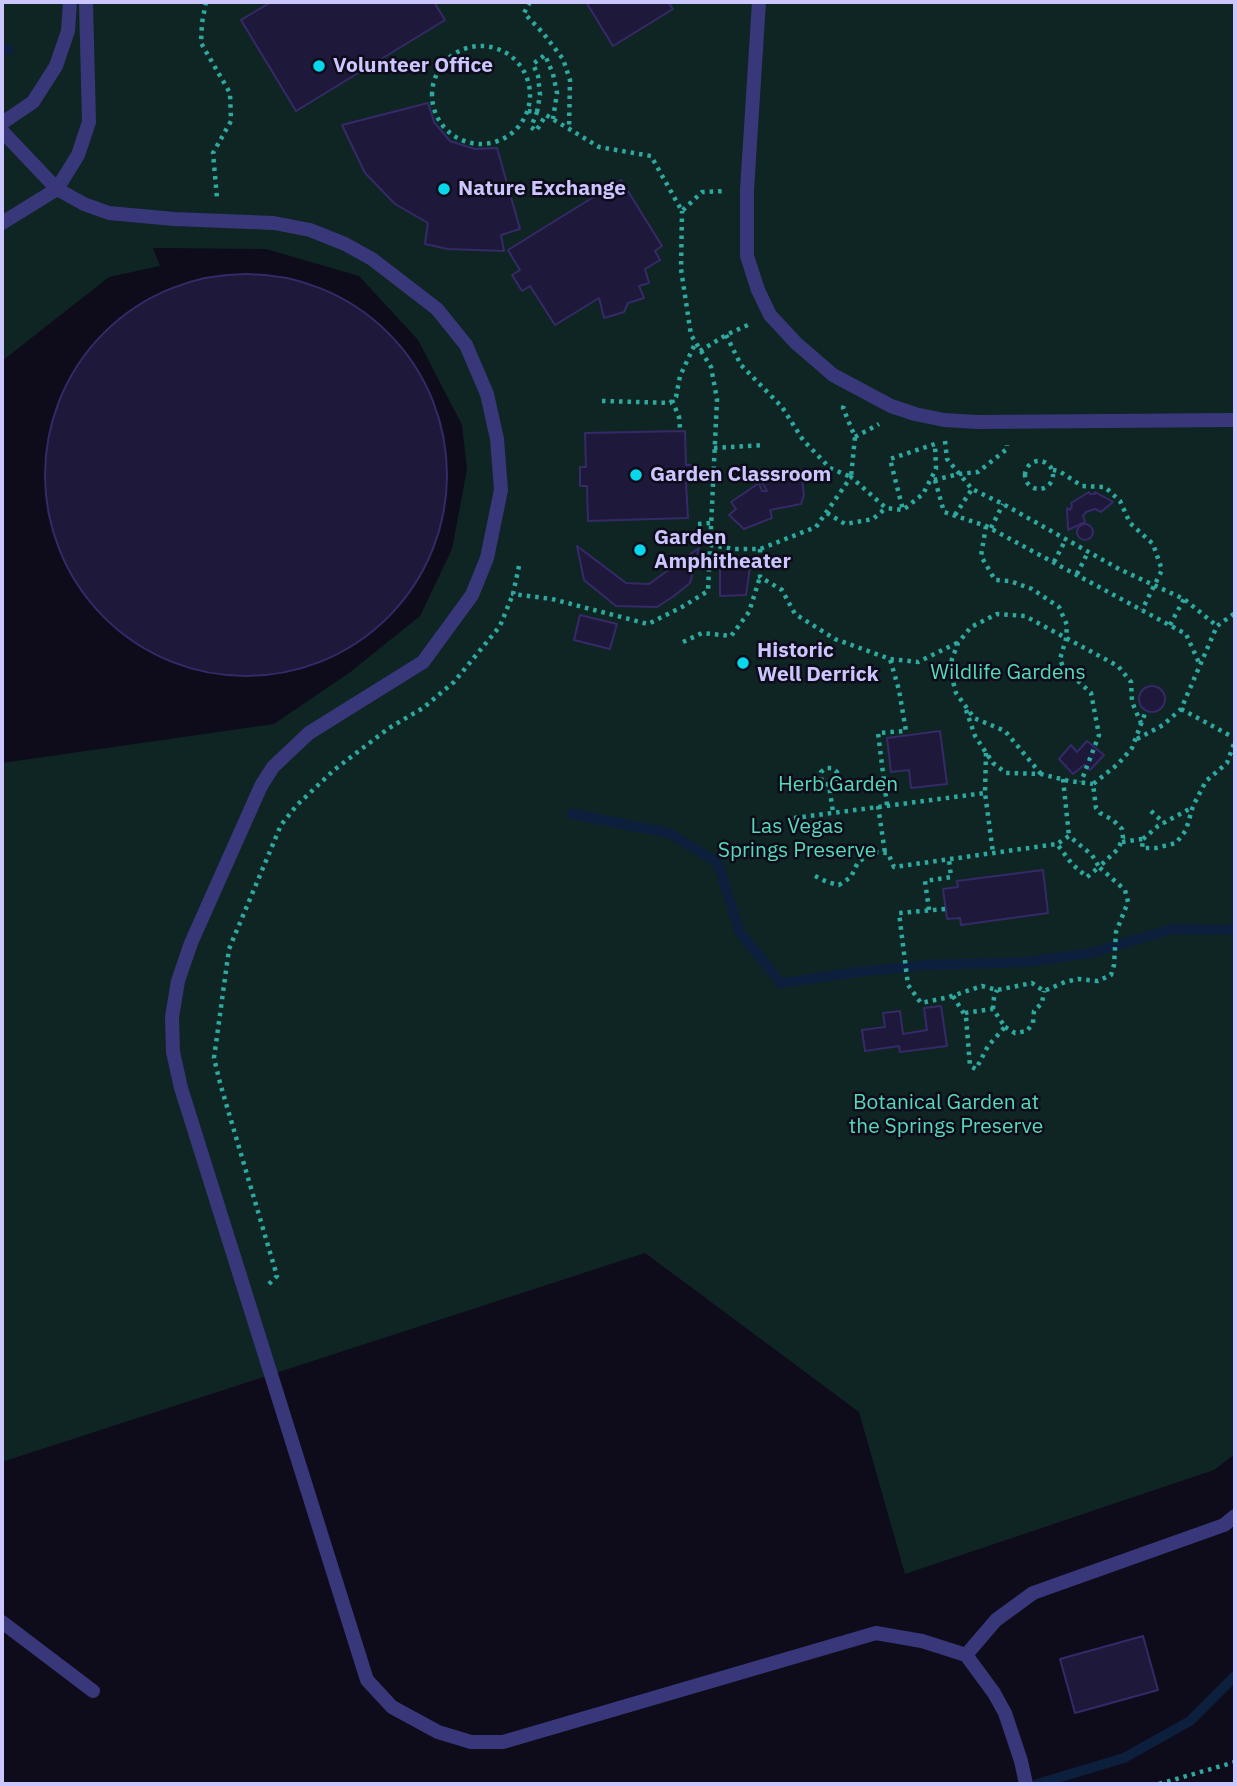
<!DOCTYPE html>
<style>
body{margin:0}
#map{position:relative;width:1237px;height:1786px;overflow:hidden;background:#0e0b1b;font-family:"IBM Plex Sans",sans-serif}
canvas{display:block}
.frame{position:absolute;inset:0;border:4px solid #ccc6fe;pointer-events:none}
</style>
<div id="map">
<canvas width="1237" height="1786"></canvas>
<div class="frame"></div>
</div>
<script>
const c = document.querySelector('canvas').getContext('2d');
c.lineJoin = 'round';
function fill(path, color) { c.fillStyle = color; c.fill(path, 'evenodd'); }
const toPath = rows => new Path2D(rows.map(r => 'M' + r).join(''));
function stroke(path, color, width, dash) { c.strokeStyle = color; c.lineWidth = width; c.lineCap = dash ? 'butt' : 'round'; c.setLineDash(dash || []); c.stroke(path); }
function write(font, color, halo, rows, align = 'center') {
  c.font = font + ' "IBM Plex Sans",sans-serif'; c.lineWidth = 5; c.setLineDash([]); c.textBaseline = 'middle'; c.strokeStyle = halo; c.fillStyle = color; for (const [text, x, y, turn = 0] of rows) {
    c.save(); c.translate(x, y); c.rotate((+turn || 0) * Math.PI / 180); c.textAlign = isNaN(turn) ? turn : align; if (halo) c.strokeText(text, 0, 0); c.fillText(text, 0, 0); c.restore();
  }
}
fill(toPath([
 [2,2,1235,2,1235,1454,1214,1470,905,1574,859,1412,645,1253,2,1462,2,763,274,724,349,673,420,616,452,549,467,469,462,425,418,340,359,276,266,249,153,248,160,266,109,277,2,361]
]), '#0e2523');
stroke(toPath([
 [2,49,9,50],
 [572,814,669,833,718,863,739,931,781,983,850,973,927,965,1027,962,1091,953,1172,929,1235,930],
 [1037,1784,1124,1758,1190,1721,1235,1676]
]), '#0c203e', 10);
const building = toPath([
 [271,2,434,2,445,20,296,111,241,20,271,2],
 [586,2,668,2,673,9,613,46,586,2],
 [428,103,434,122,450,141,475,149,497,148,520,229,501,235,504,251,448,249,425,244,428,223,395,204,365,173,342,125,428,103],
 [621,180,662,246,655,251,660,260,645,269,649,283,639,286,644,298,628,303,624,312,604,318,599,298,555,325,530,286,522,291,512,275,520,270,508,250,621,180],
 '45 475a201 201 0 1 1 402 0a201 201 0 1 1-402 0Z',
 [685,431,686,465,692,465,692,482,686,482,688,518,588,521,587,486,580,486,580,467,586,467,585,433,685,431],
 [801,472,804,495,801,504,770,510,772,518,744,529,729,515,736,509,731,502,759,483,762,491,767,491,761,480,801,472],
 [1089,492,1090,494,1095,494,1095,492,1113,502,1101,512,1095,509,1086,512,1083,516,1085,522,1068,530,1067,508,1070,510,1072,506,1071,503,1089,492],
 '1077 532a8 8 0 1 1 16 0a8 8 0 1 1-16 0Z',
 [577,546,626,583,649,584,699,548,690,583,674,596,657,607,616,606,584,580,577,546],
 [750,567,746,595,720,596,720,569,750,567],
 [580,615,617,624,610,649,574,640,580,615],
 '1139 699a13 13 0 1 1 26 0a13 13 0 1 1-26 0Z',
 [940,731,947,784,911,788,909,770,891,772,887,738,940,731],
 [1087,741,1104,755,1090,770,1084,765,1073,774,1059,759,1071,745,1077,752,1087,741],
 [1043,870,1048,913,961,925,960,918,947,919,943,889,958,887,957,881,1043,870],
 [941,1006,947,1046,900,1052,899,1046,865,1051,862,1030,885,1027,883,1013,900,1011,903,1034,927,1030,924,1008,941,1006],
 [1143,1636,1158,1690,1075,1713,1060,1659,1143,1636]
]);
fill(building, '#1e183b');
stroke(building, '#352a67', 2);
stroke(toPath([
 [206,2,202,23,201,43,230,93,231,121,213,153,217,198],
 [530,2,524,13,543,33,563,59,570,80,569,128],
 '432 95a49 49 0 1 1 98 0a49 49 0 1 1-98 0Z',
 [528,111,537,112,531,127,536,131,546,115,599,147,651,156,682,211,702,192,726,191],
 [537,112,540,95,538,76,533,64,545,55,553,74,557,93,553,119],
 [726,335,741,365,782,407,803,440,830,468,851,477,855,437,843,408,844,405],
 [700,351,726,335,752,323],
 [672,400,679,417,680,428],
 [602,401,670,403,676,397,680,376,695,344],
 [855,437,879,424],
 [945,441,947,459,972,489,1003,504,1119,569,1184,599,1217,626],
 [714,448,763,445],
 '1025 475a14 14 0 1 1 28 0a14 14 0 1 1-28 0Z',
 [1053,470,1059,471,1082,486,1105,487,1120,501,1130,523,1153,544,1162,570,1142,610],
 [934,480,959,474,978,472,1007,449,1007,445],
 [935,480,944,512,986,526,1186,634,1200,665],
 [827,513,845,524,873,519,886,508],
 [955,515,972,489],
 [698,524,711,523],
 [986,526,981,556,995,580,1010,581,1032,589,1059,607,1067,625,1066,639,1060,659,1063,667,1091,693,1099,735,1081,782],
 [991,528,1003,504],
 [710,545,734,549,760,549,816,527,851,477,886,508,903,510,923,494,936,469,935,444,890,459,903,510],
 [760,549,760,577,782,590,795,614,835,639,890,659,918,662,957,643],
 [1054,562,1066,539],
 [519,566,513,594,552,599,648,624,682,607,708,591,717,399,711,367,691,335,681,269,682,211],
 [1077,574,1088,552],
 [1170,625,1184,599],
 [683,642,702,633,731,636,749,612,760,577],
 [1181,709,1231,736,1235,737],
 [966,710,975,736,993,763,1006,773,1041,774,1069,781,1093,784],
 [1137,739,1163,725,1181,709,1217,626,1235,613],
 [986,753,985,793,993,853],
 [1041,774,1005,731,974,718,956,693,950,670,952,659,958,643,971,627,997,614,1025,616,1118,666,1131,682,1132,702,1141,723],
 [1063,779,1069,836],
 [829,785,835,783,838,778,837,772,832,768,826,768,821,772,821,778,823,783,829,785,833,812],
 [887,805,878,733,906,731,899,690,890,659],
 [878,806,885,853],
 [1151,811,1164,823],
 [794,818,985,793],
 [1143,839,1158,826,1193,807],
 [1122,842,1143,839,1142,848,1156,848,1176,843,1186,830,1193,806,1206,781,1227,763,1235,741],
 [815,876,827,882,839,885,851,877,858,862,874,852,888,853,894,867,1057,844,1072,864,1087,877,1099,867,1092,855,1069,836,1057,844],
 [945,909,899,913,908,985,921,1003,949,997,982,986,997,990,1032,983,1044,991,1065,982,1078,979,1098,981,1111,975,1114,965,1116,932,1128,902,1125,890,1099,867,1118,849,1123,838,1122,829,1113,820,1100,813,1096,808,1093,784,1118,764,1132,748,1146,711],
 [929,910,925,881,951,877,949,859],
 [953,996,966,1017,970,1066,976,1069,988,1046,1005,1027,993,1009,964,1013],
 [993,1009,994,997,997,990],
 [1005,1027,1015,1033,1027,1031,1033,1023,1034,1011,1042,1003,1044,991],
 [269,1284,277,1276,220,1083,214,1058,229,949,281,825,297,805,334,770,389,728,423,708,454,682,500,626,513,594],
 [1159,1784,1235,1762]
]), '#2ea9a0', 4.5, [3.5, 5]);
stroke(toPath([
 [759,2,747,190,747,256,758,290,770,315,796,343,833,375,891,406,915,414,944,420,977,422,1235,420],
 [2,123,33,102,56,66,68,31,70,2],
 [2,131,57,189,84,204,109,213,174,219,274,223,310,230,345,244,372,259,437,309,466,345,487,394,497,439,501,490,487,558,472,595,423,662,309,733,273,767,261,786,191,943,178,981,172,1017,173,1052,181,1088,367,1680,392,1707,438,1732,471,1742,503,1742,876,1633,922,1641,966,1655,994,1693,1005,1713,1021,1761,1026,1784],
 [2,223,57,189,78,155,89,122,86,2],
 [2,1622,93,1691],
 [966,1655,996,1620,1033,1593,1224,1525,1235,1516]
]), '#383779', 14);
for (const [x, y, r, color] of [
 [319,66,7,"#05d8eb"],
 [444,189,7,"#05d8eb"],
 [636,475,7,"#05d8eb"],
 [640,550,7,"#05d8eb"],
 [743,663,7,"#05d8eb"]
]) { const dot = new Path2D(); dot.arc(x, y, r, 0, 2 * Math.PI); c.fillStyle = color; c.fill(dot); stroke(dot, '#0e0b1b', 2.5); }
write('bold 21px', '#ccc6fe', '#0e0b1b', [
 ["Volunteer Office",333,66],
 ["Nature Exchange",458,189],
 ["Garden Classroom",650,475],
 ["Garden",654,538],
 ["Amphitheater",654,562],
 ["Historic",757,651],
 ["Well Derrick",757,675]
], 'left');
write('21px', '#55dbb7', '#0e0b1b', [
 ["Wildlife Gardens",1008,673],
 ["Herb Garden",838,785],
 ["Las Vegas",797,827],
 ["Springs Preserve",797,851],
 ["Botanical Garden at",946,1103],
 ["the Springs Preserve",946,1127]
]);
</script>
